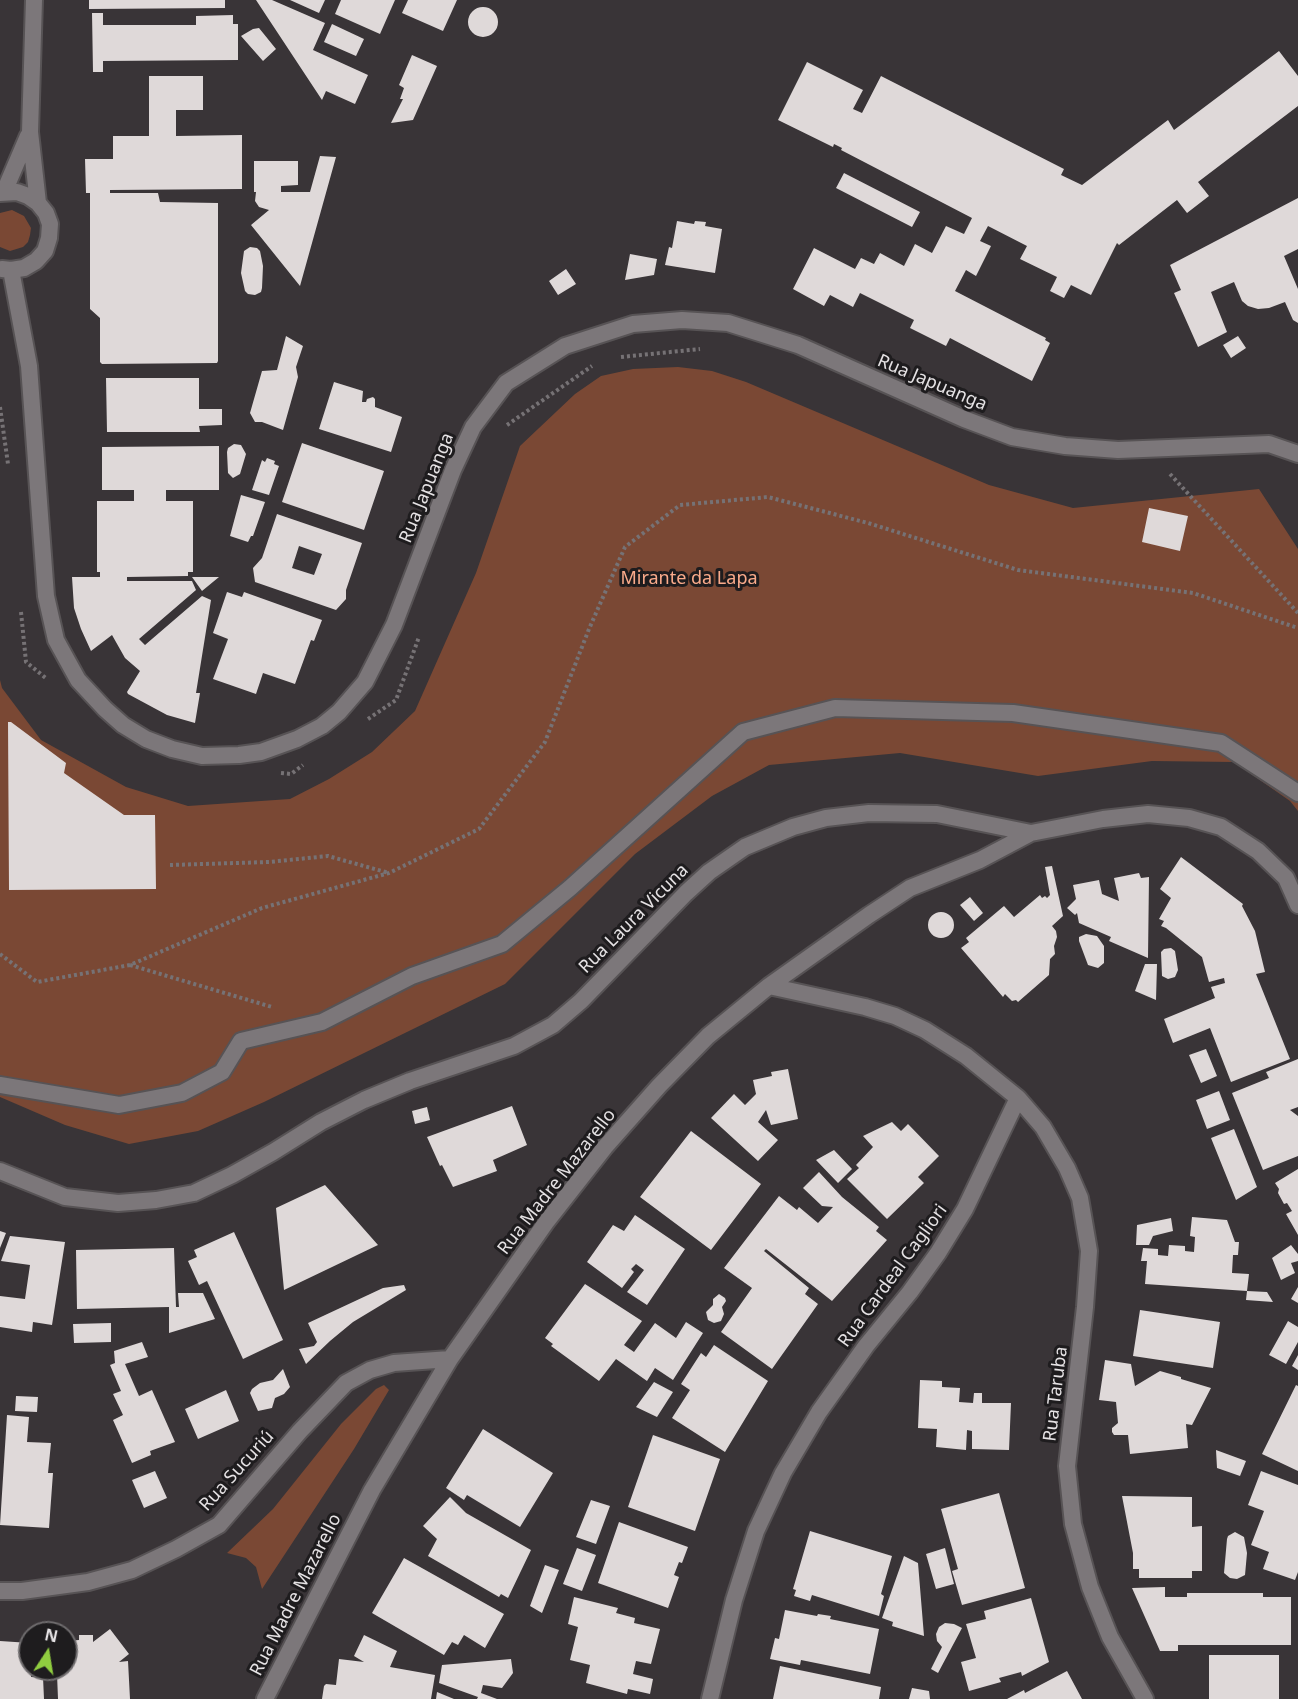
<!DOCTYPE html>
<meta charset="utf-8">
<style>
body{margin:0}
#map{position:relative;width:1298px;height:1699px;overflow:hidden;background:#393437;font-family:"Noto Sans",sans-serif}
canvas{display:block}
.north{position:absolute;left:18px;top:1621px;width:60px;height:60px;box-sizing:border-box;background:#1e1c1e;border:2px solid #6e6b6d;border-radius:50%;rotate:12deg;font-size:16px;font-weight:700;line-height:24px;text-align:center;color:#e5e2e4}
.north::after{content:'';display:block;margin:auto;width:21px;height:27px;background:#90cd40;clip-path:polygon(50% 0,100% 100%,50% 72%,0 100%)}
</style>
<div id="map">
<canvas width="1298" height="1699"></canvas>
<div class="north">N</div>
</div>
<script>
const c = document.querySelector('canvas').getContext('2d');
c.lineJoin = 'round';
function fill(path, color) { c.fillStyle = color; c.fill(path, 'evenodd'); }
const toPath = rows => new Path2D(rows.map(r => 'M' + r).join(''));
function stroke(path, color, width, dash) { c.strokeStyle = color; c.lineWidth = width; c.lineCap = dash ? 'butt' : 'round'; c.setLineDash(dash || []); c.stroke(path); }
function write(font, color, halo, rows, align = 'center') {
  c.font = font + ' "Noto Sans",sans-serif'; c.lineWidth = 6; c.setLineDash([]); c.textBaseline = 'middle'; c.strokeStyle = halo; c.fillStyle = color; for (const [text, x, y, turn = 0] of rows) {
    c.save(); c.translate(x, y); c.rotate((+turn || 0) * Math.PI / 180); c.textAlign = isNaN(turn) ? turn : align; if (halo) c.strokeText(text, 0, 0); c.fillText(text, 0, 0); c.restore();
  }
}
fill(toPath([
 [12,210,24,216,31,228,30,235,28,242,23,247,10,251,0,247,0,213],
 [678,367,712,371,746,382,989,485,1073,508,1259,489,1298,549,1298,811,1290,801,1234,762,1152,761,1038,776,900,753,769,765,712,796,635,854,505,984,264,1102,198,1131,129,1144,65,1125,0,1097,0,680,2,688,41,740,126,787,188,806,290,799,329,779,372,752,415,711,476,573,520,446,575,394,601,376,633,369],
 [384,1385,389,1390,354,1449,262,1589,256,1567,246,1558,227,1553,273,1509,341,1424,376,1389]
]), '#7a4834');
fill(toPath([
 [89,0,225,0,225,8,89,9],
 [256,0,272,0,325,23,313,50,368,75,355,104,326,91,322,100],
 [290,0,325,0,319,13],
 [341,0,395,0,380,34,335,14],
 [408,0,457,0,443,31,402,13],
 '468 22a15 15 0 1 1 30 0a15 15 0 1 1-30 0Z',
 [92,13,103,13,103,25,196,25,196,16,233,15,233,24,238,24,238,60,103,61,103,72,93,72],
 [332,24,364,39,356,56,324,42],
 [259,28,276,49,263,61,241,36,253,29],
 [1279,51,1298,76,1298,106,1198,182,1209,196,1187,213,1177,200,1119,245,1117,243,1091,295,1071,285,1064,298,1050,291,1057,277,1020,259,1027,246,988,226,980,241,991,246,976,276,966,270,955,291,1046,338,1045,340,1050,343,1032,381,950,338,946,346,910,328,914,320,860,293,853,307,830,295,824,306,793,289,814,248,855,269,861,258,874,264,880,253,904,266,915,244,932,253,946,226,964,234,972,218,841,150,842,148,834,144,833,147,778,120,807,62,863,90,853,109,862,113,881,76,1064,169,1061,175,1082,185,1168,120,1174,130],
 [412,55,437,66,413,120,391,123,403,99,400,99,404,88,399,85],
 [149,76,203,76,203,110,176,110,176,136,242,135,242,189,110,190,110,193,158,193,160,202,218,203,218,361,217,363,102,364,100,362,100,318,90,309,90,193,86,193,85,159,113,159,113,136,149,136],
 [320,156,336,157,300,286,251,225,269,210,259,207,255,201,256,192,254,192,254,161,298,161,298,185,281,186,281,192,310,192],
 [844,173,920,212,912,227,836,188],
 [1298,198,1298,249,1284,256,1298,289,1298,323,1293,320,1285,302,1269,308,1258,309,1248,306,1242,301,1234,282,1211,292,1227,332,1198,347,1174,293,1181,290,1170,265],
 [677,221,694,224,695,221,706,222,705,226,722,229,715,273,665,265,669,247,672,248],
 [250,247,257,248,260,251,263,266,262,288,261,292,255,295,248,294,245,291,241,273,244,251],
 [630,254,657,259,654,275,625,280],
 [566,269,576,284,558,295,549,281],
 [286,336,303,346,296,367,298,377,283,430,262,422,255,422,250,413,262,371,277,370],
 [1238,336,1246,348,1231,358,1223,345],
 [106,378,199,378,199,409,222,409,222,425,199,426,200,432,107,432],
 [334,382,363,391,362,402,366,402,367,399,373,397,375,399,375,407,402,417,391,452,319,429],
 [302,443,384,471,364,530,282,502],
 [234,444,241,445,246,454,240,474,233,478,228,473,227,452,228,448],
 [219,446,219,490,166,490,166,501,193,501,193,572,188,572,188,576,127,577,127,581,192,581,196,590,139,639,145,645,202,596,211,600,196,693,200,693,195,723,167,715,128,694,127,692,140,671,125,658,112,635,91,651,81,629,74,608,72,577,100,577,100,572,97,572,97,501,134,501,134,490,102,490,102,447],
 [267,458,275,461,274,464,279,466,269,495,252,490,262,460,265,462],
 [241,495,265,502,253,536,251,536,248,542,230,536],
 [1149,508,1188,516,1180,551,1142,542],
 [277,514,362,543,346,590,346,599,336,610,255,582,253,568,262,558],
 [299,546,322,554,314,575,292,568],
 [192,577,219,577,202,591],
 [227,592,242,597,244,592,322,620,314,641,311,640,295,684,263,673,256,694,213,679,228,639,213,633],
 [8,722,11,722,66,763,64,773,124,815,155,815,156,889,9,890],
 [1181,857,1243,904,1242,906,1255,931,1265,972,1256,974,1290,1059,1231,1082,1210,1028,1173,1043,1164,1019,1215,998,1211,987,1225,983,1224,978,1209,982,1202,957,1166,928,1161,926,1164,921,1159,919,1171,898,1160,889],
 [1052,866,1063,916,1052,926,1056,931,1057,937,1054,946,1055,954,1050,959,1049,975,1018,1002,1016,1000,1012,1001,1005,994,1003,997,961,948,969,942,966,938,1004,906,1014,917,1040,895,1042,898,1045,896,1047,898,1050,895,1045,867],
 [1139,873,1141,878,1149,877,1148,958,1109,941,1111,937,1079,923,1077,913,1075,915,1067,908,1076,899,1073,885,1099,880,1102,894,1119,901,1114,878],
 [970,897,983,913,974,921,960,905],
 '928 925a13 13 0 1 1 26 0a13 13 0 1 1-26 0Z',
 [1086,934,1097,936,1104,946,1104,963,1098,968,1088,965,1079,941,1079,937],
 [1171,948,1175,951,1178,970,1175,977,1168,979,1162,976,1161,952,1164,949],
 [1145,964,1157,964,1156,1000,1135,991],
 [1206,1049,1217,1076,1201,1083,1189,1055],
 [1298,1059,1298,1107,1290,1110,1298,1116,1298,1156,1263,1170,1232,1093,1269,1078,1266,1072],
 [788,1069,798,1119,771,1125,766,1110,758,1122,778,1140,758,1161,711,1118,734,1094,745,1105,756,1094,753,1080,772,1076,771,1072],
 [1219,1091,1230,1120,1207,1129,1196,1100],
 [512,1106,527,1145,493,1160,497,1171,453,1187,442,1165,440,1166,427,1137],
 [427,1107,430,1120,415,1124,412,1111],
 [892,1122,901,1131,908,1124,939,1156,918,1177,924,1183,887,1219,847,1179,859,1168,856,1165,873,1147,863,1136],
 [1234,1129,1257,1187,1236,1200,1211,1138],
 [691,1131,761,1184,711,1250,640,1197],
 [834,1150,852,1169,838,1183,816,1160],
 [1298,1169,1298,1235,1286,1214,1292,1211,1287,1203,1284,1204,1278,1193,1279,1189,1275,1183],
 [819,1172,842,1197,879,1227,876,1231,887,1240,832,1301,766,1249,764,1251,809,1288,805,1294,818,1304,772,1369,721,1332,752,1288,724,1268,779,1196,797,1210,799,1207,818,1223,833,1207,822,1206,803,1188],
 [325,1185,378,1245,284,1290,276,1208],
 [635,1215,685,1249,647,1305,627,1292,644,1270,636,1264,631,1269,634,1272,622,1288,587,1262,613,1225,624,1231],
 [1192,1217,1227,1220,1235,1242,1239,1242,1238,1255,1233,1255,1232,1273,1249,1274,1247,1291,1267,1292,1273,1302,1246,1300,1247,1291,1145,1284,1147,1261,1141,1261,1143,1248,1158,1249,1158,1255,1168,1256,1169,1245,1185,1246,1185,1251,1194,1252,1195,1237,1190,1236],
 [1171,1218,1173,1231,1153,1236,1149,1245,1136,1245,1137,1225],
 [0,1231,6,1233,0,1248],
 [234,1232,283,1340,243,1359,207,1281,199,1285,188,1261,197,1257,194,1250],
 [10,1236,65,1242,52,1325,33,1322,32,1332,0,1327,0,1296,25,1299,30,1265,1,1261],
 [1291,1245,1298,1254,1298,1261,1291,1263,1295,1273,1281,1280,1272,1258],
 [174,1248,176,1307,179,1307,178,1293,203,1293,215,1319,169,1333,169,1307,77,1309,76,1250],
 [585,1284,642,1321,624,1345,634,1352,655,1323,676,1338,686,1322,703,1333,673,1380,655,1368,647,1381,616,1359,599,1381,551,1346,553,1344,545,1338],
 [404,1285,406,1290,353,1322,330,1341,306,1364,299,1349,314,1346,317,1342,308,1323,383,1288],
 [1298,1287,1298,1303,1291,1299],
 [719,1294,725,1298,726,1301,722,1307,724,1314,721,1321,714,1323,708,1320,706,1312,713,1305,713,1299],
 [1140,1310,1220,1322,1213,1368,1133,1356],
 [1288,1321,1298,1327,1298,1342,1286,1364,1269,1355],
 [111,1323,111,1342,74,1343,73,1324],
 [142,1342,148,1357,125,1364,139,1396,152,1390,175,1442,150,1451,151,1455,132,1463,113,1420,123,1415,113,1394,121,1391,110,1365,115,1363,114,1351],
 [714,1345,768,1381,725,1452,672,1418,690,1390,681,1384,701,1353,706,1357],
 [1298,1355,1298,1370,1292,1366],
 [1105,1360,1131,1364,1135,1386,1160,1371,1181,1377,1181,1379,1211,1388,1192,1425,1186,1424,1188,1448,1130,1454,1128,1435,1114,1435,1112,1432,1112,1428,1118,1423,1116,1402,1099,1400],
 [283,1369,290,1387,284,1394,275,1398,272,1408,258,1411,250,1393,252,1389,260,1383,273,1380],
 [920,1380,942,1381,942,1387,960,1388,959,1402,973,1403,974,1393,982,1393,982,1403,1011,1403,1009,1450,972,1449,972,1431,967,1430,966,1450,936,1447,937,1429,918,1428],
 [654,1382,673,1392,657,1417,636,1407],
 [1296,1385,1298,1386,1298,1471,1262,1454],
 [226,1390,239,1421,198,1439,185,1409],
 [16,1396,38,1397,37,1412,15,1411],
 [7,1415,29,1417,27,1442,51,1443,48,1473,53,1473,49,1528,0,1525],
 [483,1429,553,1473,520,1527,467,1495,464,1500,446,1488],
 [653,1435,720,1459,695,1531,628,1507],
 [1216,1450,1246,1461,1240,1476,1217,1468],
 [155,1471,167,1498,144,1508,132,1480],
 [1261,1471,1298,1485,1298,1572,1295,1580,1263,1569,1269,1552,1251,1545,1264,1511,1248,1505],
 [999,1493,1025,1588,962,1605,952,1571,958,1569,941,1509],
 [1122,1496,1192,1497,1192,1527,1202,1526,1202,1571,1192,1571,1192,1578,1139,1578,1139,1569,1133,1569,1133,1553],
 [450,1497,466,1513,531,1550,508,1598,501,1594,499,1597,428,1556,437,1539,423,1526],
 [591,1500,610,1506,596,1544,576,1537],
 [619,1522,688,1547,682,1563,679,1562,674,1575,679,1577,668,1608,598,1583],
 [810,1531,892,1556,881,1594,884,1596,879,1616,812,1595,810,1601,794,1596,796,1590,793,1589],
 [1235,1532,1244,1537,1247,1553,1245,1575,1237,1579,1230,1578,1224,1573,1227,1539,1228,1536],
 [577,1548,596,1555,582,1591,563,1584],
 [945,1548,954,1584,936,1589,926,1554],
 [904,1556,918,1563,924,1636,892,1626,893,1622,882,1618],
 [404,1558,504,1614,485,1648,464,1635,458,1645,452,1642,444,1655,372,1613],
 [545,1565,559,1570,542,1613,530,1606],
 [1165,1587,1165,1597,1187,1597,1187,1593,1263,1593,1263,1597,1291,1597,1291,1645,1178,1645,1178,1651,1160,1651,1132,1588],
 [574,1597,618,1608,616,1613,635,1618,634,1623,660,1629,651,1664,636,1661,633,1674,653,1679,650,1694,628,1689,627,1694,586,1683,590,1665,570,1660,578,1627,568,1624],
 [1031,1598,1049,1662,1022,1676,1021,1672,999,1678,1001,1682,969,1691,961,1662,976,1658,966,1624,986,1619,984,1611],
 [785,1610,817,1616,818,1614,831,1616,830,1619,879,1629,870,1674,801,1660,800,1665,770,1659,775,1638,779,1639],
 [945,1623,954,1624,962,1628,938,1673,931,1669,942,1647,937,1641,936,1634,939,1627],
 [110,1629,129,1654,119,1662,128,1661,130,1699,58,1699,57,1674,55,1674,55,1669,66,1669,66,1641,79,1640,79,1635,93,1635,93,1642],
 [364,1635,397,1651,390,1667,435,1675,431,1699,322,1699,324,1686,326,1684,336,1685,339,1659,364,1662,354,1656],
 [0,1641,30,1643,31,1677,43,1677,44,1699,0,1699],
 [1209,1655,1279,1655,1279,1699,1209,1699],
 [511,1659,513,1673,502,1688,483,1685,481,1693,497,1699,477,1699,478,1697,439,1683,442,1665],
 [780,1666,881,1687,879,1699,773,1699],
 [1067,1671,1082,1699,1007,1699,1024,1690,1025,1693],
 [912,1688,929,1691,930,1699,909,1699],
 [437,1692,454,1699,436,1699]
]), '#dfd9d9');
const pedestrian = toPath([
 [0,1085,119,1105,182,1093,222,1072,241,1041,322,1022,412,976,502,944,570,888,743,732,835,708,1013,713,1221,743,1298,793]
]);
const minor = toPath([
 [34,0,30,132,38,203],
 [4,192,28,136],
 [0,193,17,192,28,196,38,203,46,213,50,224,49,238,45,251,36,261,24,268,11,270,2,269],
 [11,270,29,366,46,596,56,640,78,680,105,709,123,725,146,739,172,749,202,756,239,755,261,752,297,739,322,726,339,712,365,682,394,625,453,470,473,427,506,383,565,346,633,324,682,320,728,323,798,345,964,419,1012,437,1065,446,1118,450,1269,444,1298,454],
 [1018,1098,1043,1127,1067,1168,1080,1198,1089,1251,1085,1307,1067,1466,1073,1524,1090,1587,1110,1637,1145,1699],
 [0,1171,65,1197,118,1203,156,1200,194,1193,232,1175,273,1152,321,1122,364,1100,410,1081,514,1046,553,1025,581,1001,686,893,709,872,745,847,793,827,826,818,869,813,937,814,1031,833,1103,819,1148,814,1189,818,1221,827,1258,851,1286,878,1298,905],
 [0,1591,22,1591,88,1582,132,1570,176,1549,219,1525,300,1431,346,1383,370,1370,394,1363,450,1359],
 [265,1699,372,1490,450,1359,547,1221,605,1147,659,1086,708,1036,769,986,869,915,910,888,980,860,1031,833],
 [710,1699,734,1600,756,1531,783,1473,819,1412,866,1346,910,1292,938,1253,965,1209,1018,1098,966,1056,925,1030,895,1016,865,1007,769,986]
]);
stroke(pedestrian, '#575355', 20);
stroke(minor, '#575355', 20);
stroke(toPath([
 [621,357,700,349],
 [0,407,8,464],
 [507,425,592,366],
 [1170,474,1298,613],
 [21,612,26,662,47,679],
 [368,719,396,700,419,637],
 [281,773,291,774,303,765],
 [170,865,269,862,328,856,389,873],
 [0,954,37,982,130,965,262,908,389,873,479,829,545,742,589,629,625,547,680,505,768,497,868,523,1018,570,1193,593,1298,628],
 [130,965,272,1007]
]), '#767275', 4, [3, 3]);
stroke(pedestrian, '#7c777a', 16);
stroke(minor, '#7c777a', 16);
write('18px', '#e5e2e4', '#1e1c1e', [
 ["Rua Japuanga",932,383,23],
 ["Rua Japuanga",427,488,-68],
 ["Rua Laura Vicuna",634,919,-45],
 ["Rua Madre Mazarello",557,1182,-52],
 ["Rua Cardeal Cagliori",893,1276,-54],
 ["Rua Taruba",1056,1394,-83],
 ["Rua Sucuriú",237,1471,-48],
 ["Rua Madre Mazarello",296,1595,-63]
]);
write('18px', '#faab8b', '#1e1c1e', [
 ["Mirante da Lapa",689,579]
]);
</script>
